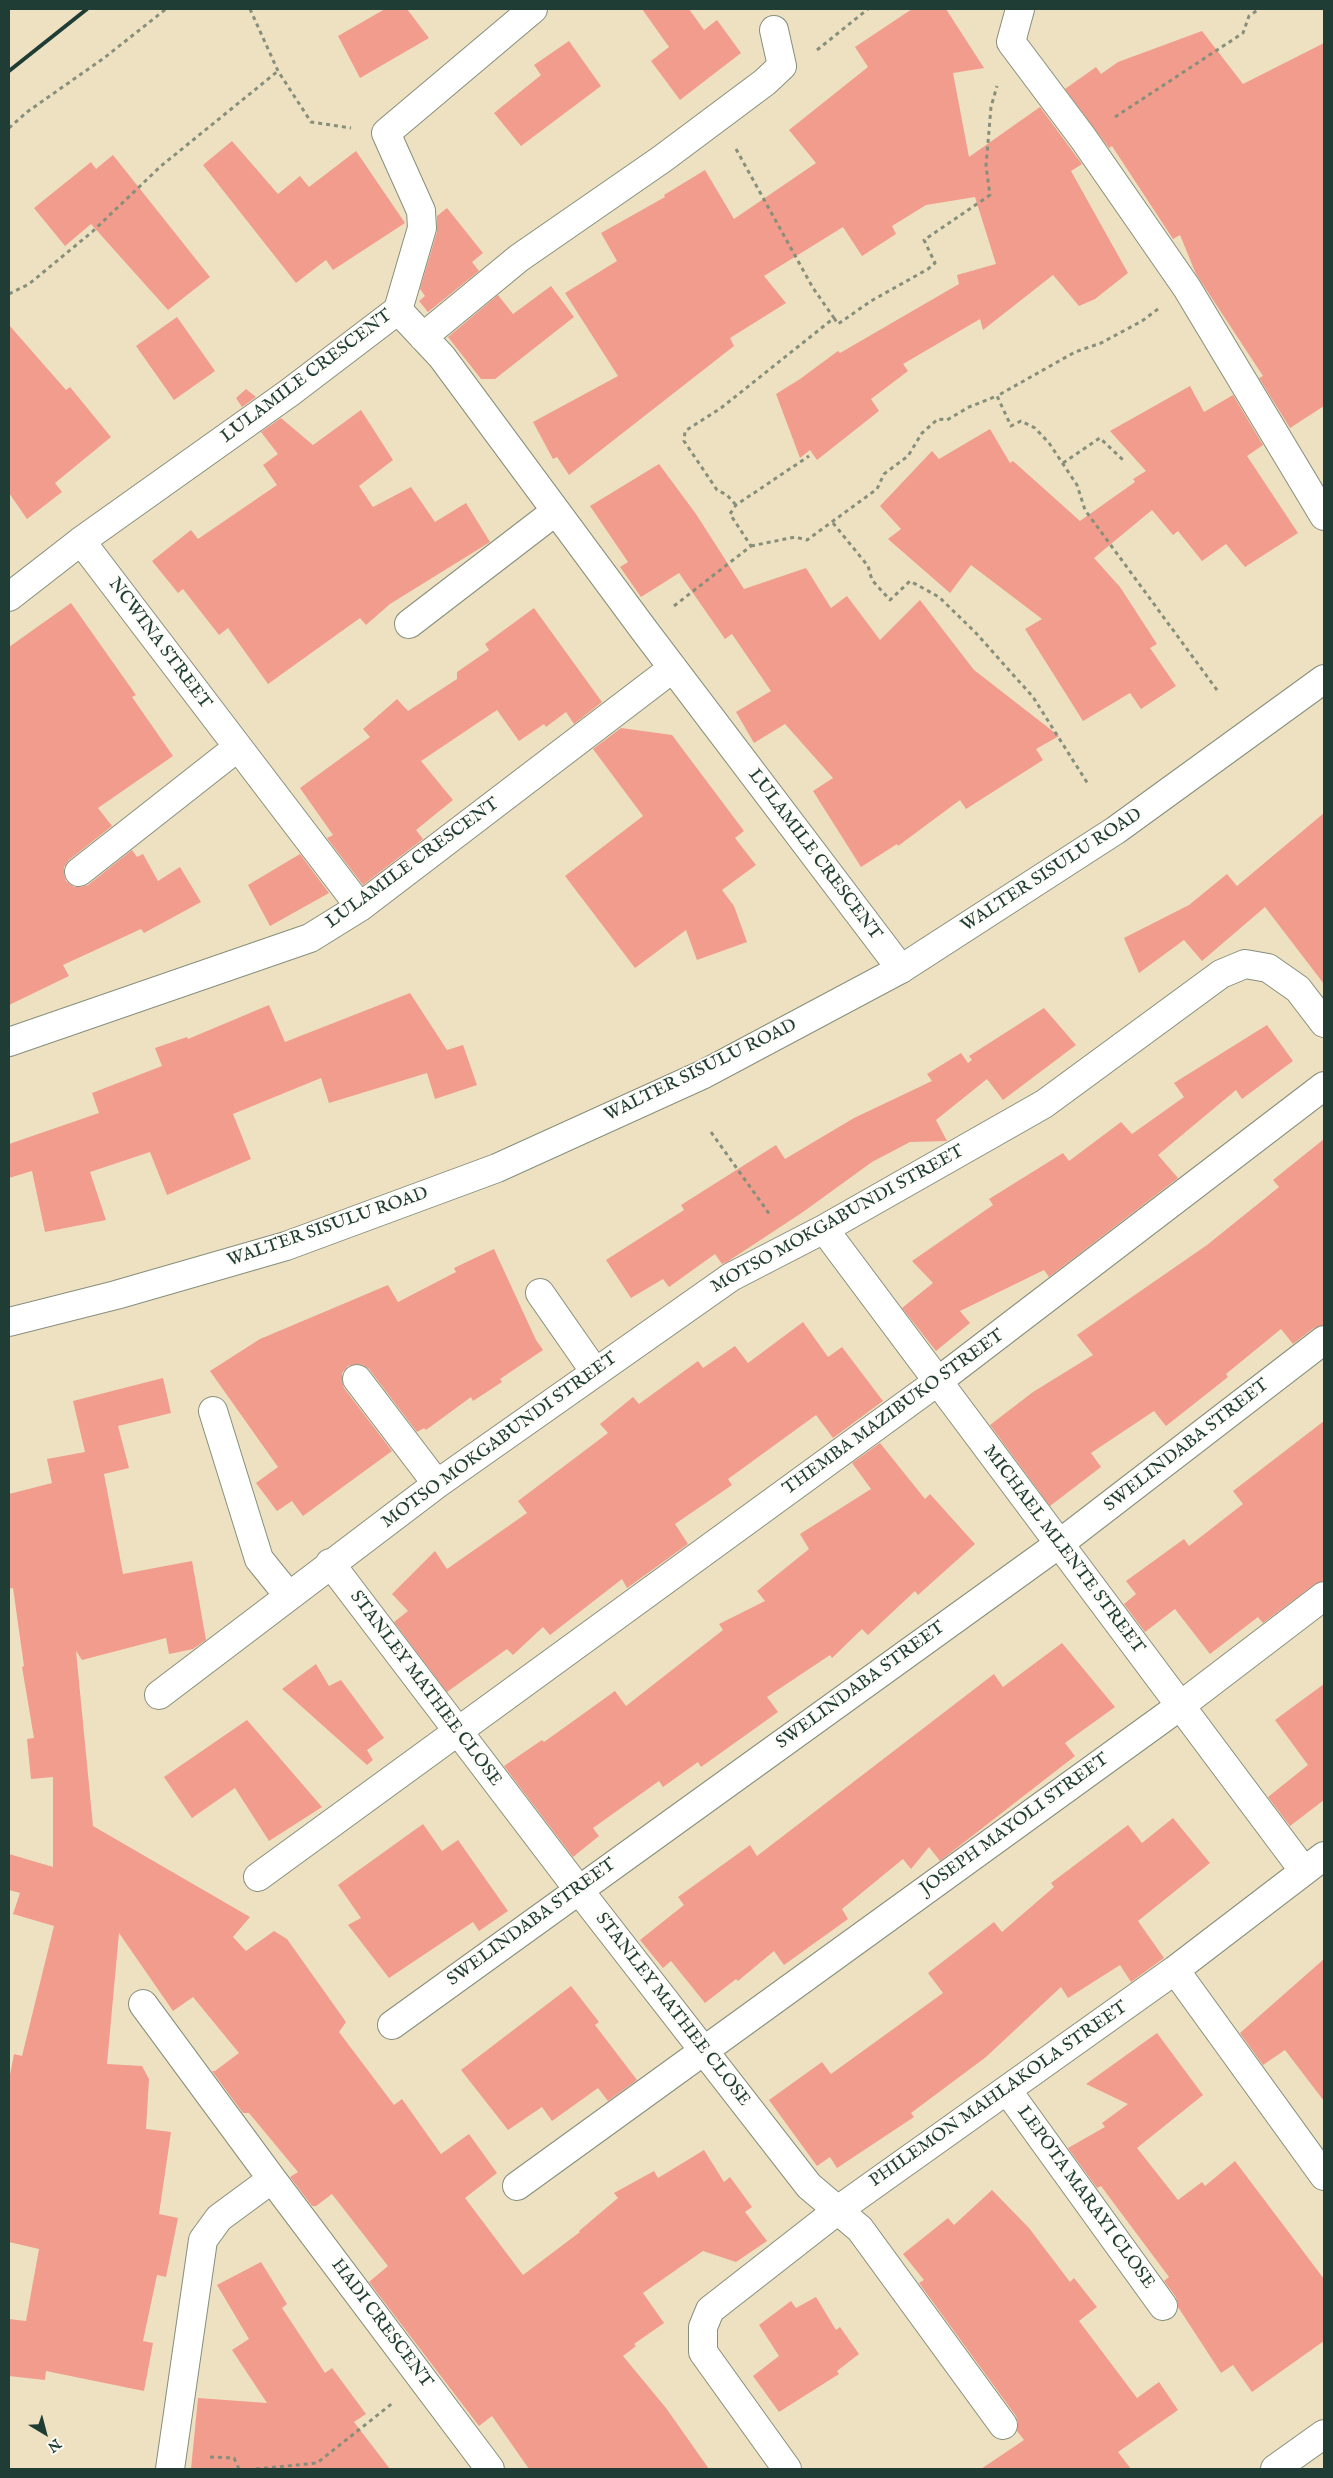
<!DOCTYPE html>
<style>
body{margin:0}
#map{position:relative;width:1333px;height:2478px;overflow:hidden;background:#eee1c2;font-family:"IM FELL English",serif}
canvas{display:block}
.frame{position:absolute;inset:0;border:10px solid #1f3d34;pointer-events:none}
.north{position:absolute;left:20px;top:2408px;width:50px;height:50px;-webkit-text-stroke:4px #fdfcf7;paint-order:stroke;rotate:143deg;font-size:14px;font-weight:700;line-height:20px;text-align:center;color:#1f3d34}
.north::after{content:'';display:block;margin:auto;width:18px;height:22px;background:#1f3d34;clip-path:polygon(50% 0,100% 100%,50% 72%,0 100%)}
</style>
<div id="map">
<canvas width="1333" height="2478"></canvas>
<div class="frame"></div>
<div class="north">N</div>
</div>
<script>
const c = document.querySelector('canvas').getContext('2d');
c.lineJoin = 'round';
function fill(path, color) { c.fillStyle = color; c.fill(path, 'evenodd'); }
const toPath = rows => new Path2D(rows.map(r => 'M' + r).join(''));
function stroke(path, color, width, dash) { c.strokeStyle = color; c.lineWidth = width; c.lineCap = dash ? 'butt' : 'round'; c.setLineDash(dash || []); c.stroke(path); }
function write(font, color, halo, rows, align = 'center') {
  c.font = font + ' "IM FELL English",serif'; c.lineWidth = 4; c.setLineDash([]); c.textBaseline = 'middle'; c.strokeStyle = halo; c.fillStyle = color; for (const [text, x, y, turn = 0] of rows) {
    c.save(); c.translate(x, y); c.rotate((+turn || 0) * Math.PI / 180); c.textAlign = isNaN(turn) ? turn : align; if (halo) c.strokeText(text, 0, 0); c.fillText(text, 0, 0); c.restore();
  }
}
fill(toPath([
 [385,9,407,9,429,38,360,78,338,36],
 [642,9,689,9,704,30,717,20,741,53,680,100,651,61,669,47],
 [912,9,946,9,984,68,953,73,969,157,1040,107,1082,164,1071,171,1128,273,1095,299,1079,306,1053,275,983,330,980,319,903,364,908,371,871,399,879,411,817,460,810,450,800,458,776,394,800,379,838,351,840,353,959,284,957,275,996,264,975,197,926,205,892,226,896,234,862,256,843,227,764,276,786,303,730,338,734,346,569,475,557,457,553,459,533,422,618,376,565,293,617,261,601,233,665,197,664,195,705,170,734,219,816,163,789,130,868,67,855,47],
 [1202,31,1243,84,1324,43,1324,406,1290,428,1259,378,1263,376,1196,274,1180,235,1173,239,1112,146,1109,148,1065,89,1096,67,1101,74,1118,62],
 [569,41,601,86,521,146,494,113,541,75,534,65],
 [232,141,278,194,300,176,309,187,356,151,405,223,333,270,326,260,296,283,203,165],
 [113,155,210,277,168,310,91,224,65,246,34,208,91,162,96,169],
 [447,208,483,253,472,262,479,271,428,312,419,301,425,296,420,289,437,232,437,216],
 [551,286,574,317,495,379,481,379,448,337,498,295,513,314],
 [177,317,215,371,174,400,136,346],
 [9,325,66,390,70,387,111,437,55,483,62,492,27,519,9,493],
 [1190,386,1204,412,1233,395,1263,445,1247,456,1298,533,1245,567,1226,544,1202,561,1178,531,1173,535,1152,510,1094,558,1120,587,1157,644,1150,648,1176,686,1141,709,1130,693,1083,721,1025,629,1042,619,971,565,950,593,888,539,901,529,880,506,932,451,939,459,990,429,1010,463,1013,461,1080,521,1135,482,1133,479,1146,471,1110,431],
 [246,389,256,397,242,407,236,398],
 [361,410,393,460,359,486,373,507,411,487,435,522,466,503,490,542,390,604,366,625,360,618,268,684,228,628,219,635,183,589,178,593,152,561,191,530,198,539,277,485,263,465,278,454,261,432,281,418,313,445],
 [659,464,696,514,744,589,806,568,831,608,847,596,880,640,920,600,974,670,1059,736,1036,749,1043,760,966,809,960,800,898,846,897,844,861,867,813,791,833,778,785,724,754,743,736,712,771,691,732,634,725,639,679,573,641,597,620,567,628,562,590,506],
 [71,603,136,695,132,697,173,756,98,808,112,826,69,860,64,867,64,874,66,881,74,887,81,887,88,885,132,850,137,857,143,854,158,881,180,867,201,902,144,933,141,929,63,965,69,976,9,1005,9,647],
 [534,608,602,702,574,724,566,712,546,727,544,724,519,741,497,710,421,761,453,800,416,830,423,839,363,885,327,838,333,835,300,788,370,737,363,729,397,699,408,711,457,679,457,672,489,650,485,644],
 [621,728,672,735,744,831,735,838,756,865,722,890,734,906,747,942,697,960,686,930,635,968,565,876,643,816,593,749],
 [1324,813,1324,984,1265,907,1202,961,1184,940,1139,973,1124,938,1189,905,1227,874,1237,886],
 [300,854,329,893,270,926,248,885],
 [410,993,447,1050,463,1045,477,1085,435,1099,427,1073,329,1103,321,1078,233,1114,251,1159,167,1195,150,1152,90,1172,106,1220,45,1232,32,1171,9,1178,9,1144,99,1113,92,1093,162,1066,155,1048,187,1037,188,1039,269,1005,285,1042],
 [1044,1008,1076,1045,1003,1100,987,1079,936,1120,947,1141,910,1142,872,1162,803,1212,727,1262,722,1264,715,1254,669,1287,663,1279,631,1298,606,1260,684,1210,681,1205,776,1145,785,1159,854,1118,932,1081,927,1074,961,1053,968,1063,972,1060,969,1056],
 [1267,1025,1293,1061,1242,1099,1236,1090,1158,1155,1178,1178,1049,1277,1044,1270,960,1311,970,1323,936,1351,902,1308,933,1283,912,1261,993,1205,989,1199,1063,1153,1069,1161,1121,1122,1132,1134,1184,1097,1174,1083],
 [1324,1139,1324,1325,1314,1328,1293,1344,1281,1329,1226,1374,1228,1377,1166,1426,1154,1411,1091,1453,1101,1467,1050,1506,990,1425,1033,1392,1093,1355,1077,1335,1207,1245,1279,1187,1273,1180],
 [494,1249,536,1340,543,1350,500,1379,502,1382,473,1401,471,1397,426,1430,424,1428,417,1432,369,1369,363,1365,356,1364,348,1366,342,1373,342,1380,344,1388,392,1451,303,1516,292,1501,277,1511,256,1483,278,1467,210,1371,260,1339,388,1285,398,1302,456,1272,454,1268],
 [803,1322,828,1357,842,1347,883,1401,833,1438,816,1415,728,1479,732,1485,675,1524,688,1544,627,1588,622,1579,550,1635,543,1627,513,1655,507,1649,447,1692,394,1622,408,1611,392,1594,435,1551,447,1569,527,1513,518,1501,608,1433,600,1424,633,1397,639,1404,698,1361,703,1368,735,1346,748,1363],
 [163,1378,171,1413,118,1426,129,1468,104,1474,123,1574,192,1561,206,1640,193,1649,169,1654,166,1638,82,1660,76,1651,93,1826,250,1917,233,1937,246,1951,274,1931,287,1939,346,2022,339,2032,394,2105,402,2099,441,2154,469,2134,497,2173,465,2198,523,2275,580,2232,579,2231,618,2198,614,2193,654,2171,658,2178,704,2150,724,2182,730,2177,752,2207,745,2212,767,2241,736,2262,703,2251,643,2293,664,2323,634,2344,636,2346,623,2356,666,2408,709,2469,529,2469,492,2416,479,2426,369,2282,388,2266,332,2194,316,2206,312,2206,290,2177,298,2172,249,2113,243,2113,212,2071,215,2071,239,2053,193,1997,173,2011,119,1933,107,2064,142,2066,149,2079,146,2129,171,2132,159,2214,178,2218,166,2277,157,2275,143,2341,153,2343,144,2391,46,2371,45,2380,9,2376,9,2319,26,2321,39,2249,9,2242,9,2080,14,2054,22,2056,54,1926,13,1914,20,1893,9,1890,9,1854,53,1867,53,1777,31,1779,27,1739,34,1738,22,1667,24,1666,13,1588,9,1589,9,1494,52,1483,47,1459,85,1452,73,1401],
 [1324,1421,1324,1581,1315,1584,1263,1623,1258,1617,1210,1654,1175,1609,1145,1632,1124,1604,1136,1594,1126,1581,1184,1539,1189,1546,1243,1504,1233,1491],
 [880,1443,925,1499,930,1494,975,1544,918,1595,915,1591,868,1635,862,1629,832,1658,830,1655,767,1697,778,1712,701,1767,698,1762,663,1787,659,1781,593,1828,599,1836,573,1857,504,1766,542,1740,544,1742,615,1691,626,1706,723,1630,719,1624,765,1601,757,1591,809,1549,800,1534,871,1489,852,1463],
 [1062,1643,1115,1707,1065,1743,1075,1756,940,1861,929,1847,911,1869,903,1859,842,1909,848,1919,784,1965,774,1951,738,1981,736,1979,705,2003,671,1961,663,1968,640,1940,684,1905,678,1897,750,1845,757,1856,994,1674,1003,1687],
 [316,1664,329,1686,341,1680,384,1738,367,1750,373,1760,367,1765,282,1689],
 [1324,1684,1324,1800,1290,1826,1268,1797,1308,1765,1275,1720],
 [247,1720,322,1807,269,1841,235,1788,192,1818,164,1777],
 [1173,1818,1210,1863,1138,1921,1164,1958,1131,1982,1120,1965,1068,1998,1061,1987,986,2057,911,2113,914,2117,837,2168,830,2157,817,2166,769,2100,822,2062,831,2074,943,1993,928,1973,994,1922,1002,1932,1054,1887,1051,1883,1128,1825,1142,1843],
 [423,1824,442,1851,458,1840,508,1911,479,1931,473,1922,389,1978,348,1925,361,1918,338,1885],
 [1324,1959,1324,2101,1285,2050,1263,2065,1240,2033],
 [571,1986,599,2022,595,2025,637,2080,608,2101,598,2088,552,2121,542,2107,508,2130,461,2070],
 [1157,2033,1203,2095,1137,2148,1178,2200,1202,2182,1205,2186,1235,2161,1324,2279,1324,2341,1252,2392,1233,2365,1221,2373,1178,2307,1176,2297,1164,2281,1169,2277,1101,2186,1097,2188,1068,2148,1105,2127,1102,2123,1128,2104,1086,2084],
 [992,2190,1029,2228,1070,2282,1074,2278,1097,2307,1079,2321,1137,2398,1159,2382,1178,2410,1118,2452,1131,2469,981,2469,1024,2440,1017,2431,1018,2423,1016,2416,919,2283,924,2280,903,2254,948,2218,954,2225],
 [261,2262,287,2304,282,2308,325,2373,332,2368,366,2414,354,2422,390,2469,191,2469,198,2398,267,2403,232,2350,249,2339,217,2285],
 [816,2297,836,2330,840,2327,859,2354,837,2371,839,2374,779,2412,753,2376,779,2356,759,2325,791,2301,796,2308]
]), '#f19c8c');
const street = toPath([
 [1020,9,1011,42,1083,138,1187,288,1324,516],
 [398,310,422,228,421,211,386,133,533,9],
 [423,337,519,258,662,159,765,82,782,66,774,30],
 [81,541,360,907],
 [9,597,81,541,289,393,398,310,442,357,644,630,901,969],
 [409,624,556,511],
 [79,872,238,747],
 [9,1042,310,938,360,907,673,668],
 [824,1229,1304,1871],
 [540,1293,595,1372],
 [357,1379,437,1484],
 [213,1411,259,1559,288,1595],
 [330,1563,578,1889,809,2186,860,2229,1003,2425],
 [159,1695,437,1484,731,1277,824,1229,1044,1104,1221,974,1245,964,1268,968,1298,989,1324,1023],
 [258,1877,937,1382,1324,1086],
 [1175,1970,1324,2176],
 [143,2004,272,2179,490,2469],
 [392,2025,1059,1544,1324,1340],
 [1007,2090,1163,2306],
 [517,2186,1180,1706,1324,1596],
 [170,2469,203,2240,219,2218,272,2179],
 [787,2469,703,2352,703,2327,710,2310,838,2210,1175,1970,1324,1856],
 [1275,2469,1324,2434]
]);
const secondary = toPath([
 [9,1322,116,1295,286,1246,497,1168,704,1074,901,969,1116,830,1324,679]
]);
stroke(street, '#868f7b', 30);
stroke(secondary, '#868f7b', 30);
stroke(toPath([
 [250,9,278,71,311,122,351,128],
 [817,50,868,9],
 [1115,117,1243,33,1249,16,1259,9],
 [9,128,27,112,104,58,166,9],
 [736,149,813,288,834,318,721,408,685,431,684,441,717,490,727,495,736,505],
 [9,294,29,284,92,232,161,166,278,71],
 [1158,309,1142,321,1101,343,1075,352,997,396,1011,426,1021,421,1035,428,1049,443,1077,485,1085,510,1217,690],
 [834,318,838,324,871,301,928,269,935,263,924,240,990,195,986,166,991,107,997,86],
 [1063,463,1100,438,1123,460],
 [833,523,868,566,872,580,890,600,910,581,939,597,975,632,1033,697,1088,784],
 [751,546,795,537,807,540,877,489,884,474,908,456,922,433,938,419,947,420,969,407,997,396],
 [674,606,751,546,730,514,736,505,809,456],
 [711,1132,770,1215],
 [210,2457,234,2458,239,2469],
 [256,2469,317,2463,394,2402]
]), '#868f7b', 3, [4, 4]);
stroke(street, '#fff', 28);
stroke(secondary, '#fff', 28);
stroke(toPath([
 [9,71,87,9]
]), '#1f3d34', 4);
write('18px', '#1f3d34', '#fdfcf7', [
 ["LULAMILE CRESCENT",307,377,-37],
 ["NCWINA STREET",159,644,53],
 ["LULAMILE CRESCENT",814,855,53],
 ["LULAMILE CRESCENT",413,864,-36],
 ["WALTER SISULU ROAD",1052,871,-33],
 ["WALTER SISULU ROAD",701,1071,-26],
 ["MOTSO MOKGABUNDI STREET",838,1220,-29],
 ["WALTER SISULU ROAD",328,1228,-19],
 ["THEMBA MAZIBUKO STREET",894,1413,-36],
 ["MOTSO MOKGABUNDI STREET",500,1441,-36],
 ["SWELINDABA STREET",1187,1446,-38],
 ["MICHAEL MLENTE STREET",1063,1550,53],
 ["SWELINDABA STREET",861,1686,-36],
 ["STANLEY MATHEE CLOSE",425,1689,53],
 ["JOSEPH MAYOLI STREET",1015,1825,-36],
 ["SWELINDABA STREET",532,1923,-36],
 ["STANLEY MATHEE CLOSE",672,2010,52],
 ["PHILEMON MAHLAKOLA STREET",999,2095,-35],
 ["LEPOTA MARAYI CLOSE",1085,2198,54],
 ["HADI CRESCENT",381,2324,53]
]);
</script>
